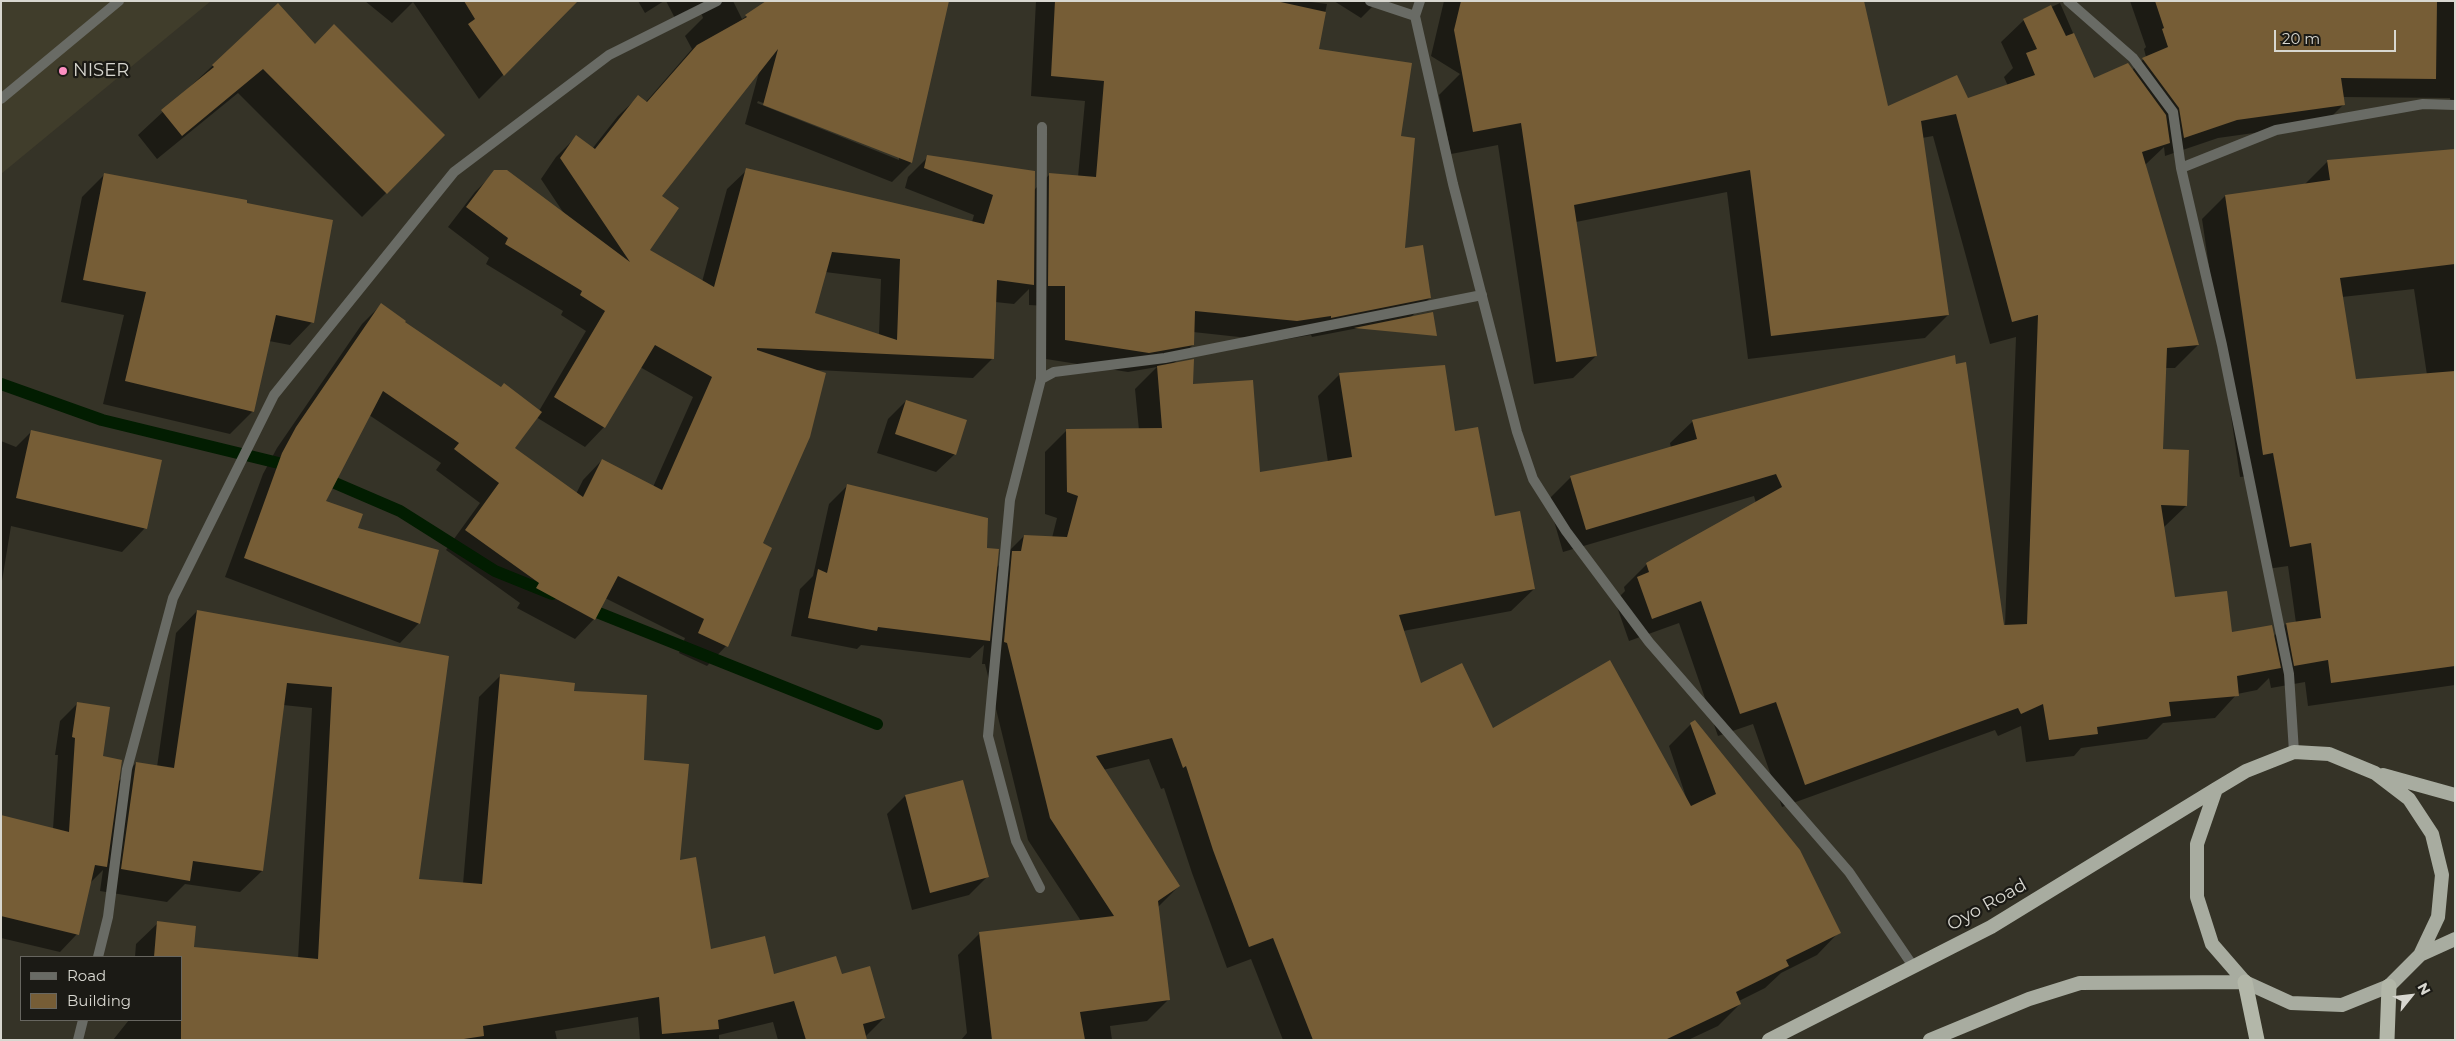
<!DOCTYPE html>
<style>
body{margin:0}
#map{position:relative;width:2456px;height:1041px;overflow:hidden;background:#353327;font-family:Montserrat,sans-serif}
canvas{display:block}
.frame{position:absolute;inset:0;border:2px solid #d8d7d0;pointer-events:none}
.legend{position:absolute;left:20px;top:956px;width:162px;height:65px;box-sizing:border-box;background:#1b1a15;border:1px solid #676660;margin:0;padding:6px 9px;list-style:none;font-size:15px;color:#d8d7d0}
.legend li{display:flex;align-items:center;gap:10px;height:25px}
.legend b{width:25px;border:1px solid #676660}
.north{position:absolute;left:2386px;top:971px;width:50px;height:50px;-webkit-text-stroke:4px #1b1a15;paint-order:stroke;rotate:61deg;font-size:14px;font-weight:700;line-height:20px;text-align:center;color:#d8d7d0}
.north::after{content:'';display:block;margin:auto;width:18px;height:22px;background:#d8d7d0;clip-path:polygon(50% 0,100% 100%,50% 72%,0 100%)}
.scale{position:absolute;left:2274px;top:30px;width:122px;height:22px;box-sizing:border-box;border:2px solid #d8d7d0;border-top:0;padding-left:6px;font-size:15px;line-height:18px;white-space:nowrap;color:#d8d7d0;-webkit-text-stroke:4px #1b1a15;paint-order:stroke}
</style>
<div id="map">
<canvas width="2456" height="1041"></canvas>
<div class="frame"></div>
<ul class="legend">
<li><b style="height:6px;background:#696b65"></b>Road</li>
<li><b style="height:14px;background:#765d36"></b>Building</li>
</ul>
<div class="north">N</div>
<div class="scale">20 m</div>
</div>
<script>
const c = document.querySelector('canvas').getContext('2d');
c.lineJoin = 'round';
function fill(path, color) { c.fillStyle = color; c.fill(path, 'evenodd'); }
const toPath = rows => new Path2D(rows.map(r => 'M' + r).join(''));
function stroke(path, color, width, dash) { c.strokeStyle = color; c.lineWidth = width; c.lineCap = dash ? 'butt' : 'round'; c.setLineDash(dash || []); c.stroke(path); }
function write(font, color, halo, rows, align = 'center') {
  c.font = font + ' Montserrat,sans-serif'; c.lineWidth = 4.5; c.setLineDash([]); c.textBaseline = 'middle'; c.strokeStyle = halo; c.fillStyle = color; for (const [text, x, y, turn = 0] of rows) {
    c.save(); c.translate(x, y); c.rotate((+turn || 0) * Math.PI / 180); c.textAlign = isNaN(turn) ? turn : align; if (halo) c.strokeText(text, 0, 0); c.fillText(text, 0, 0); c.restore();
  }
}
fill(toPath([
 [1,1,211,1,1,174]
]), '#403d2b');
fill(toPath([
 [365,1,577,1,479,99,413,2,392,23],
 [638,1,664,1,645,13],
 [666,1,733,1,742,19,769,1,948,1,911,163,892,182,745,124,759,72,660,196,648,251,702,282,727,189,747,170,972,222,974,215,905,188,908,177,928,157,1034,190,1049,175,1078,177,1085,101,1031,96,1036,1,1303,1,1327,4,1317,50,1400,137,1403,249,1430,298,1410,318,1312,337,1311,335,1276,341,1193,332,1193,345,1173,364,1259,474,1328,462,1318,396,1340,374,1454,432,1494,517,1534,589,1511,611,1403,631,1420,685,1492,730,1689,806,1669,746,1691,724,1839,932,1817,955,1781,973,1765,988,1739,1001,1740,1004,1718,1026,1688,1040,1283,1040,1251,959,1227,968,1192,873,1164,788,1161,789,1149,759,1103,770,1179,886,1157,908,1169,999,1147,1021,1110,1026,1112,1040,961,1040,967,1033,958,955,980,933,1081,921,1028,840,985,664,982,664,984,645,970,658,861,645,857,649,791,636,800,589,813,576,829,504,848,485,986,549,995,569,1001,563,1002,558,1024,536,1052,538,1057,518,1045,514,1045,452,1067,430,1139,430,1135,389,1157,367,1128,372,1046,359,1046,306,1029,305,1029,289,1014,304,995,302,993,358,973,378,817,370,726,646,707,666,679,653,685,638,605,598,594,619,575,639,517,608,520,603,446,550,480,503,436,470,441,463,369,415,324,502,356,529,419,623,400,643,225,577,263,474,277,448,362,324,381,305,403,323,500,389,539,411,586,331,561,315,563,311,486,264,489,258,448,227,475,192,495,172,565,215,541,179,556,157,576,137,592,149,618,116,638,97,645,103,692,49,685,36,703,18,702,15,696,13,677,22],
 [758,101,899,157,899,160,757,103],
 [825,272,881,279,879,335,814,314],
 [640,367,693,397,653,487,602,460,583,480,576,494,513,449,536,417,585,447,604,427],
 [1334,1,1378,1,1361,18],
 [1444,1,1850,1,1887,108,1967,100,2008,86,2004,77,2013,68,2001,42,2024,20,2060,3,2093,79,2132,70,2146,57,2144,49,2146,47,2130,1,2455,1,2455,105,2451,106,2450,98,2343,97,2344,104,2325,123,2218,138,2165,156,2164,147,2145,165,2198,345,2175,368,2165,368,2162,450,2186,506,2163,528,2174,598,2231,633,2273,637,2286,624,2296,623,2288,566,2267,569,2250,476,2240,477,2202,219,2225,196,2304,185,2328,161,2455,150,2455,685,2308,706,2305,682,2271,688,2269,678,2257,690,2237,694,2215,718,2163,723,2147,739,2081,748,2074,756,2026,762,2021,726,1998,736,1995,730,1782,807,1753,724,1718,736,1679,623,1629,641,1615,601,1625,591,1624,587,1647,564,1756,503,1754,496,1563,552,1548,500,1571,477,1671,448,1670,443,1693,421,1954,357,2002,626,2005,626,2016,337,1990,344,1933,136,1922,138,1948,315,1925,338,1748,359,1727,192,1576,222,1596,356,1573,378,1534,384,1498,145,1451,154,1439,95,1460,74,1431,56],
 [2414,289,2427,375,2355,381,2342,297],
 [278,5,315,45,444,135,362,217,238,93,157,159,138,135],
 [105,174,312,322,290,345,269,341,253,411,230,434,103,404,124,315,61,302,82,197],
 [906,401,955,454,936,472,877,453,888,419],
 [32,431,145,528,122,552,11,526,1,587,1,441,16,447],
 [197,611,448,657,418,880,463,884,479,697,501,675,572,692,643,761,710,951,773,976,841,976,884,1018,865,1037,866,1040,778,1040,773,1022,719,1035,719,1040,640,1040,638,1017,555,1031,557,1040,113,1040,129,1020,181,1020,181,957,135,957,136,944,158,923,193,948,298,959,312,708,283,705,262,871,240,892,185,884,167,902,100,891,103,870,89,884,77,934,60,952,1,938,1,817,53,829,58,755,55,755,60,721,78,703,102,757,118,782,136,763,157,767,176,633],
 [905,796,987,877,969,895,912,910,887,814]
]), '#0007');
stroke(toPath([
 [1,384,102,420,295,467],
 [321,477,400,511,495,571,552,594],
 [584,607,877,724]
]), '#021d01', 12);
fill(toPath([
 [464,1,578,1,504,76,468,24,475,19],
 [766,1,949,1,912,163,763,105,778,49,662,196,679,208,650,250,714,287,746,168,984,224,993,195,924,168,927,155,1035,171,1034,285,997,280,994,359,757,348,757,350,826,373,810,437,763,543,772,548,728,647,698,633,704,619,618,576,595,620,536,588,539,583,465,530,499,483,454,449,459,443,383,391,326,501,363,514,358,528,439,550,420,624,244,558,282,453,296,427,381,303,406,321,405,322,501,387,504,383,542,412,515,448,583,497,602,459,662,490,712,377,655,345,605,428,554,397,605,311,580,295,582,291,505,244,508,238,466,207,494,170,507,170,630,262,560,158,576,135,595,149,638,95,647,102,697,45,747,17,745,15],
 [832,252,900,259,897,340,815,313],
 [1055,1,1276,1,1326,12,1319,49,1412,63,1401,136,1415,138,1405,248,1423,245,1431,298,1331,318,1331,316,1297,321,1195,311,1194,345,1149,353,1065,340,1065,286,1048,286,1049,173,1096,177,1104,81,1051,76],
 [1461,1,1864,1,1888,106,1957,75,1968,98,2035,75,2026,53,2037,49,2023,19,2051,5,2066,36,2074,33,2094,78,2128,63,2166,115,2170,143,2142,152,2199,345,2167,348,2163,449,2189,450,2187,506,2161,505,2175,597,2227,591,2232,632,2272,625,2281,668,2237,676,2239,696,2169,702,2171,716,2097,727,2098,734,2049,740,2043,704,2021,714,2018,708,1805,785,1776,702,1740,714,1701,601,1652,619,1637,577,1649,572,1646,563,1782,487,1776,474,1586,530,1570,476,1697,439,1692,420,1955,355,1956,364,1966,362,2004,625,2027,624,2038,315,2012,322,1956,114,1921,121,1949,315,1771,336,1750,170,1574,205,1597,356,1556,362,1521,123,1473,132,1454,30],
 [2155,1,2437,1,2436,79,2341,78,2345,105,2237,120,2184,138,2179,108,2142,58,2168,47,2162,29,2164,28],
 [278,3,315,44,334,24,445,135,387,194,263,69,182,136,161,110,214,67,212,65],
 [2455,149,2455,264,2340,278,2356,379,2455,371,2455,666,2331,683,2328,660,2294,666,2286,623,2321,618,2311,543,2290,547,2273,453,2263,455,2225,195,2330,180,2327,160],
 [104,173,247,200,247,203,333,220,314,323,276,315,254,412,125,381,146,292,83,280],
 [1433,312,1437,336,1354,328],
 [1194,359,1193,384,1253,380,1260,472,1352,457,1339,373,1445,365,1455,431,1478,427,1495,516,1520,511,1535,589,1399,615,1421,683,1462,663,1493,728,1610,660,1691,806,1716,794,1690,723,1695,720,1800,850,1841,933,1786,960,1789,966,1736,992,1741,1004,1665,1040,1313,1040,1273,938,1249,947,1213,850,1186,766,1183,768,1172,738,1096,756,1180,886,1158,901,1170,1000,1080,1012,1085,1040,992,1040,979,932,1114,916,1050,818,1007,643,1004,642,1012,551,1021,551,1024,535,1067,537,1078,496,1067,492,1066,429,1162,428,1157,366],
 [906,400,967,420,956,455,895,434],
 [31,430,162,460,147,529,16,498],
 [847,484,988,518,987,548,999,549,990,641,878,627,877,631,808,618,818,569,827,573],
 [197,610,449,656,419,879,482,884,500,674,575,683,574,691,647,695,644,760,689,764,680,860,696,857,711,949,765,936,774,974,836,956,842,974,870,966,885,1018,863,1024,867,1040,806,1040,794,1001,718,1020,719,1029,662,1034,659,997,483,1026,484,1036,457,1040,181,1040,181,957,154,957,157,921,196,926,194,947,318,959,332,687,287,683,263,871,193,861,190,881,121,869,136,762,174,768],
 [77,702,110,707,103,756,122,760,107,867,95,865,79,935,1,916,1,815,69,832,75,738,72,737],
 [963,780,989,877,930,893,905,795]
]), '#765d36');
stroke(toPath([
 [1,99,119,1]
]), '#696b65', 10);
stroke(toPath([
 [1370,1,1415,16],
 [1420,1,1415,16,1453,184,1517,432,1533,479,1566,531,1649,642,1849,872,1913,966],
 [2068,1,2133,58,2173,112,2181,168,2222,345,2289,674,2294,752],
 [2181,168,2276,130,2423,104,2455,105],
 [1041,379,1054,372,1165,358,1482,295],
 [1040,888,1016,841,988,736,1010,500,1041,379,1042,127],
 [98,957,108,917,127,769,173,598,274,395,454,172,609,55,717,1],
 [78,1040,83,1020]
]), '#696b65', 10);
stroke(toPath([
 [2383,775,2455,795],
 [2420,955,2455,939],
 [1769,1040,1991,927,2216,789,2246,771,2294,752,2329,754,2375,773,2409,799,2432,834,2442,875,2438,917,2420,955,2389,986,2342,1005,2291,1003,2245,982,2212,944,2197,897,2197,844,2216,789],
 [1930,1040,2029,999,2080,983,2245,982]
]), '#a8aca0', 14);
stroke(toPath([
 [2245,982,2257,1040],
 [2387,1040,2389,986]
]), '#b3b7a9', 15);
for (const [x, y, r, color] of [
 [63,71,5,"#fc8fc1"]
]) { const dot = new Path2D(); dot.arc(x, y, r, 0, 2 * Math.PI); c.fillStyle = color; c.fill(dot); stroke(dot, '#1b1a15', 2); }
write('18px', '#d8d7d0', '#1b1a15', [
 ["NISER",73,71]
], 'left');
write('18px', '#d8d7d0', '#1b1a15', [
 ["Oyo Road",1987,905,-29]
]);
</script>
